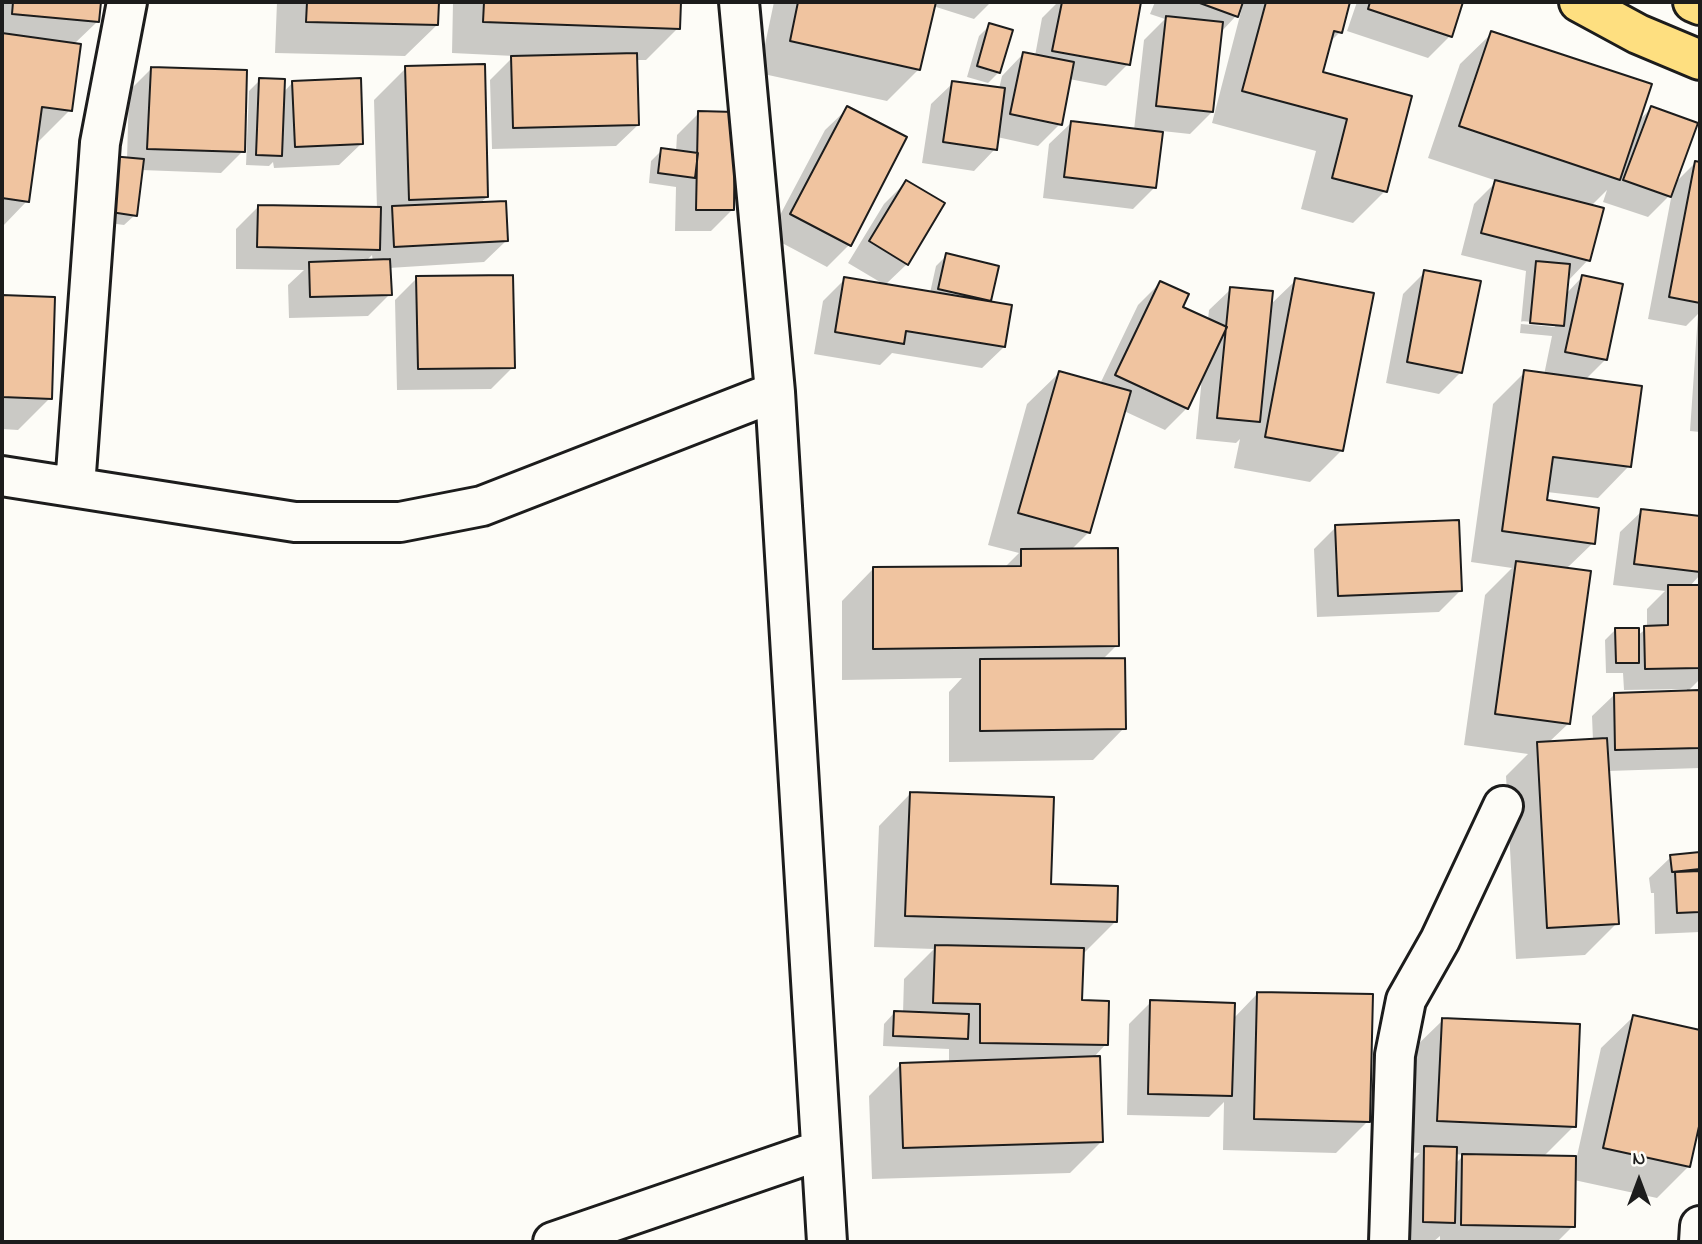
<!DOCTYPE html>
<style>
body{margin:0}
#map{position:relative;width:1702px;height:1244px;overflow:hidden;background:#fdfcf7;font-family:"Indie Flower",sans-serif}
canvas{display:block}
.frame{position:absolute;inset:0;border:4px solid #1c1c1c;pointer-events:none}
.north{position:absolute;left:1604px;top:1146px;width:70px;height:70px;-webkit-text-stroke:5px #fdfcf7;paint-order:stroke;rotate:0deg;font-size:19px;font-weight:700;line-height:28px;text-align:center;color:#1c1c1c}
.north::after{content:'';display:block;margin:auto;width:24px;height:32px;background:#1c1c1c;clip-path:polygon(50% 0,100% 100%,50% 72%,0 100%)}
</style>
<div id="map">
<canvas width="1702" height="1244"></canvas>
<div class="frame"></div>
<div class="north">N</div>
</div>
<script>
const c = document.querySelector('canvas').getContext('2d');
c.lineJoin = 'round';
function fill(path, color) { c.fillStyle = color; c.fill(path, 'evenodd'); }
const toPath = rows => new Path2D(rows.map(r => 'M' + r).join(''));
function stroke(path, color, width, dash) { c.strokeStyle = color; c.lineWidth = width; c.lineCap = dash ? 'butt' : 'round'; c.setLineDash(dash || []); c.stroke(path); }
fill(toPath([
 [2,2,99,2,97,22,74,44,70,110,38,142,35,142,27,201,2,227],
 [277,2,437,2,437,25,405,56,275,53],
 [453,2,679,2,678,28,646,60,636,60,638,125,616,146,492,149,490,80,514,56,452,53],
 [774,2,991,2,974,19,933,6,919,69,887,101,759,73],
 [1058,2,1139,2,1128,64,1106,86,1069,79,1060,124,1038,146,997,137,995,149,974,171,922,163,931,104,953,83,999,89,1002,76,1023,54,1035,56,1042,18],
 [1155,2,1348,2,1340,32,1329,43,1321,74,1410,97,1385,191,1353,223,1301,209,1316,151,1212,123,1243,4,1241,3,1236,16,1221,32,1212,112,1190,134,1162,131,1155,187,1133,209,1043,198,1049,144,1071,123,1134,130,1144,40,1165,19,1150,14],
 [1357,2,1461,2,1450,36,1428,58,1347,31],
 [990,25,999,72,988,83,967,77,979,36],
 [1492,33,1638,122,1651,108,1674,184,1695,163,1700,164,1700,432,1690,431,1698,314,1686,326,1648,319,1672,193,1648,217,1603,202,1607,190,1591,206,1588,260,1567,282,1566,294,1582,277,1606,359,1585,380,1629,466,1598,498,1547,492,1546,502,1593,543,1566,569,1569,723,1548,743,1593,741,1592,716,1614,695,1700,692,1700,768,1608,771,1617,923,1585,955,1516,959,1506,776,1528,754,1464,745,1485,595,1512,568,1471,562,1493,404,1525,372,1544,375,1552,336,1520,333,1526,271,1461,255,1474,204,1497,181,1428,158,1460,64],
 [1521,321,1555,324,1555,327,1521,324],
 [406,68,487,197,479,204,506,241,484,262,389,268,390,294,368,316,289,318,288,285,304,270,236,269,236,229,258,207,377,209,374,100],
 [372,255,373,262,365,262],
 [151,69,243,151,221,173,141,170,135,215,124,225,94,221,127,159,129,91],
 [260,80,283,93,293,82,361,144,339,165,274,168,273,162,269,166,246,165,249,91],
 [847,109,849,245,827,267,769,236,825,130],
 [699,113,733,209,711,231,675,231,676,187,649,183,651,161,662,150,676,152,677,135],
 [906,182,907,264,885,285,930,293,936,266,947,255,989,300,987,303,1004,347,982,368,892,353,880,365,814,354,823,301,845,279,885,285,848,263,884,204],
 [1425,272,1461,372,1439,394,1386,383,1403,294],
 [417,278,513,367,491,389,397,390,395,300],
 [1296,280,1342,450,1310,482,1234,468,1240,439,1236,443,1196,439,1202,377,1187,408,1165,430,1124,411,1089,532,1071,550,1117,645,1102,660,1124,728,1093,760,949,762,949,692,962,678,842,680,842,601,873,569,1005,567,1019,553,988,545,1027,404,1059,373,1100,384,1138,305,1160,283,1181,308,1208,320,1209,310,1231,289,1269,306],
 [2,297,53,298,50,398,18,430,2,429],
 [1642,511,1700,517,1700,575,1689,587,1700,586,1700,679,1687,692,1687,689,1624,690,1623,673,1606,673,1605,640,1616,629,1637,636,1647,628,1647,609,1665,591,1613,585,1620,532],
 [1336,527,1461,590,1439,612,1317,617,1314,549],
 [910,794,1049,885,1115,922,1084,953,1080,1002,1106,1044,1093,1058,1102,1141,1070,1173,872,1179,869,1096,901,1064,949,1063,949,1049,883,1046,884,1024,894,1013,903,1013,904,979,934,949,874,947,879,826],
 [1700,853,1700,932,1655,934,1654,893,1651,893,1649,878,1671,857],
 [1257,994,1368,1121,1336,1153,1223,1150,1224,1102,1209,1117,1127,1115,1129,1024,1151,1002,1233,1019],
 [1633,1017,1700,1031,1700,1114,1689,1166,1657,1198,1574,1180,1573,1226,1557,1242,1440,1242,1440,1236,1433,1242,1402,1242,1403,1170,1420,1153,1406,1152,1411,1051,1443,1020,1574,1126,1543,1157,1575,1165,1601,1048],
 [1455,1154,1464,1155,1455,1164]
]), '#0003');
const building = toPath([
 [13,2,101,2,99,22,12,14,13,2],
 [307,2,439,2,438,25,306,22,307,2],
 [484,2,681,2,680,29,483,22,484,2],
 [798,2,936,2,920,70,790,41,798,2],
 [1062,2,1141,2,1130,65,1052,51,1062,2],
 [1197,2,1243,2,1238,17,1197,2],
 [1266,2,1350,2,1342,33,1334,31,1323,72,1412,96,1387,192,1332,178,1347,119,1242,91,1266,2],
 [1370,2,1463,2,1452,37,1368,9,1370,2],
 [1166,16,1223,22,1213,112,1156,106,1166,16],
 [989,23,1013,30,1000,73,977,66,989,23],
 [1491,31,1652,84,1620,180,1459,126,1491,31],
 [2,33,81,44,72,111,42,107,29,202,2,198,2,33],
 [1023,52,1074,62,1062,125,1010,114,1023,52],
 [637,53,639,125,513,128,511,56,637,53],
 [485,64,488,197,409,200,405,66,485,64],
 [151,67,247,70,245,152,147,149,151,67],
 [259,78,285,79,282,156,256,155,259,78],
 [361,78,363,144,295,147,292,81,361,78],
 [952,81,1005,88,997,150,943,142,952,81],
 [847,106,907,137,851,246,790,214,847,106],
 [1651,106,1698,123,1671,197,1623,180,1651,106],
 [698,111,735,112,734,210,696,210,698,111],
 [1071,121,1163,132,1156,188,1064,177,1071,121],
 [661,148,698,153,695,178,658,173,661,148],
 [111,156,144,159,137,216,104,211,111,156],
 [1695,161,1700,162,1700,303,1669,297,1695,161],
 [906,180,945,203,908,265,869,241,906,180],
 [1495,180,1604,208,1590,261,1481,233,1495,180],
 [506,201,508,241,394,247,392,206,506,201],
 [258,205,381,207,380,250,257,247,258,205],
 [946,253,999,266,991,301,938,289,946,253],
 [390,259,392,295,310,297,309,262,390,259],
 [1536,261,1570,264,1564,326,1530,323,1536,261],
 [1424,270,1481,281,1462,373,1407,362,1424,270],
 [513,275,515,368,418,369,416,276,513,275],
 [1582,275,1623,284,1607,360,1565,352,1582,275],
 [844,277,1012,305,1005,347,906,331,904,344,835,332,844,277],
 [1295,278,1374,293,1343,451,1265,437,1295,278],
 [1160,281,1189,294,1183,307,1227,327,1188,409,1115,375,1160,281],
 [1230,287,1273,291,1260,422,1217,418,1230,287],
 [2,295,55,297,52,399,2,397,2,295],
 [1524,370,1642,386,1631,467,1553,457,1547,500,1599,508,1595,544,1502,531,1524,370],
 [1059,371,1131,391,1090,533,1018,513,1059,371],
 [1641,509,1700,516,1700,572,1634,564,1641,509],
 [1459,520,1462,591,1338,596,1335,525,1459,520],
 [1118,548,1119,646,873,649,873,567,1021,566,1021,549,1118,548],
 [1516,561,1591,571,1570,724,1495,714,1516,561],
 [1668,585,1700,585,1700,668,1645,669,1644,626,1668,625,1668,585],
 [1615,628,1639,628,1639,663,1616,663,1615,628],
 [1125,658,1126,729,980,731,980,659,1125,658],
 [1700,690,1700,748,1615,750,1614,693,1700,690],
 [1607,738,1619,924,1547,928,1537,742,1607,738],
 [910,792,1054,797,1051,884,1118,886,1117,922,905,916,910,792],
 [1700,852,1700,869,1672,872,1670,855,1700,852],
 [1700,871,1700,912,1677,913,1675,872,1700,871],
 [935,945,1084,948,1082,1000,1109,1001,1108,1045,980,1043,980,1004,933,1003,935,945],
 [1257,992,1373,994,1370,1122,1254,1119,1257,992],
 [1150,1000,1235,1003,1232,1096,1148,1094,1150,1000],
 [894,1011,969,1014,968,1039,893,1036,894,1011],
 [1633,1015,1700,1030,1700,1122,1690,1167,1603,1148,1633,1015],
 [1442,1018,1580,1024,1576,1127,1437,1121,1442,1018],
 [1100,1056,1103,1142,903,1148,900,1063,1100,1056],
 [1424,1146,1457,1147,1455,1223,1423,1222,1424,1146],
 [1462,1154,1576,1156,1575,1227,1461,1225,1462,1154]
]);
fill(building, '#f0c4a0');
stroke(building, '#1c1c1c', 2);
const street = toPath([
 [739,2,775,392,827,1242],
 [2,476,295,522,400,522,482,506,775,392],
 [75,487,100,143,127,2],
 [553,1242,821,1150],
 [1389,1242,1395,1055,1406,1000,1440,940,1503,806],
 [1699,1242,1700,1226]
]);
const primary = toPath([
 [1579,2,1638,34,1700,60],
 [1693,2,1700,5]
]);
stroke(street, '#1c1c1c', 44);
stroke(primary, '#1c1c1c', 44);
stroke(street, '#fdfcf7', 38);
stroke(primary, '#fedf80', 38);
</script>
